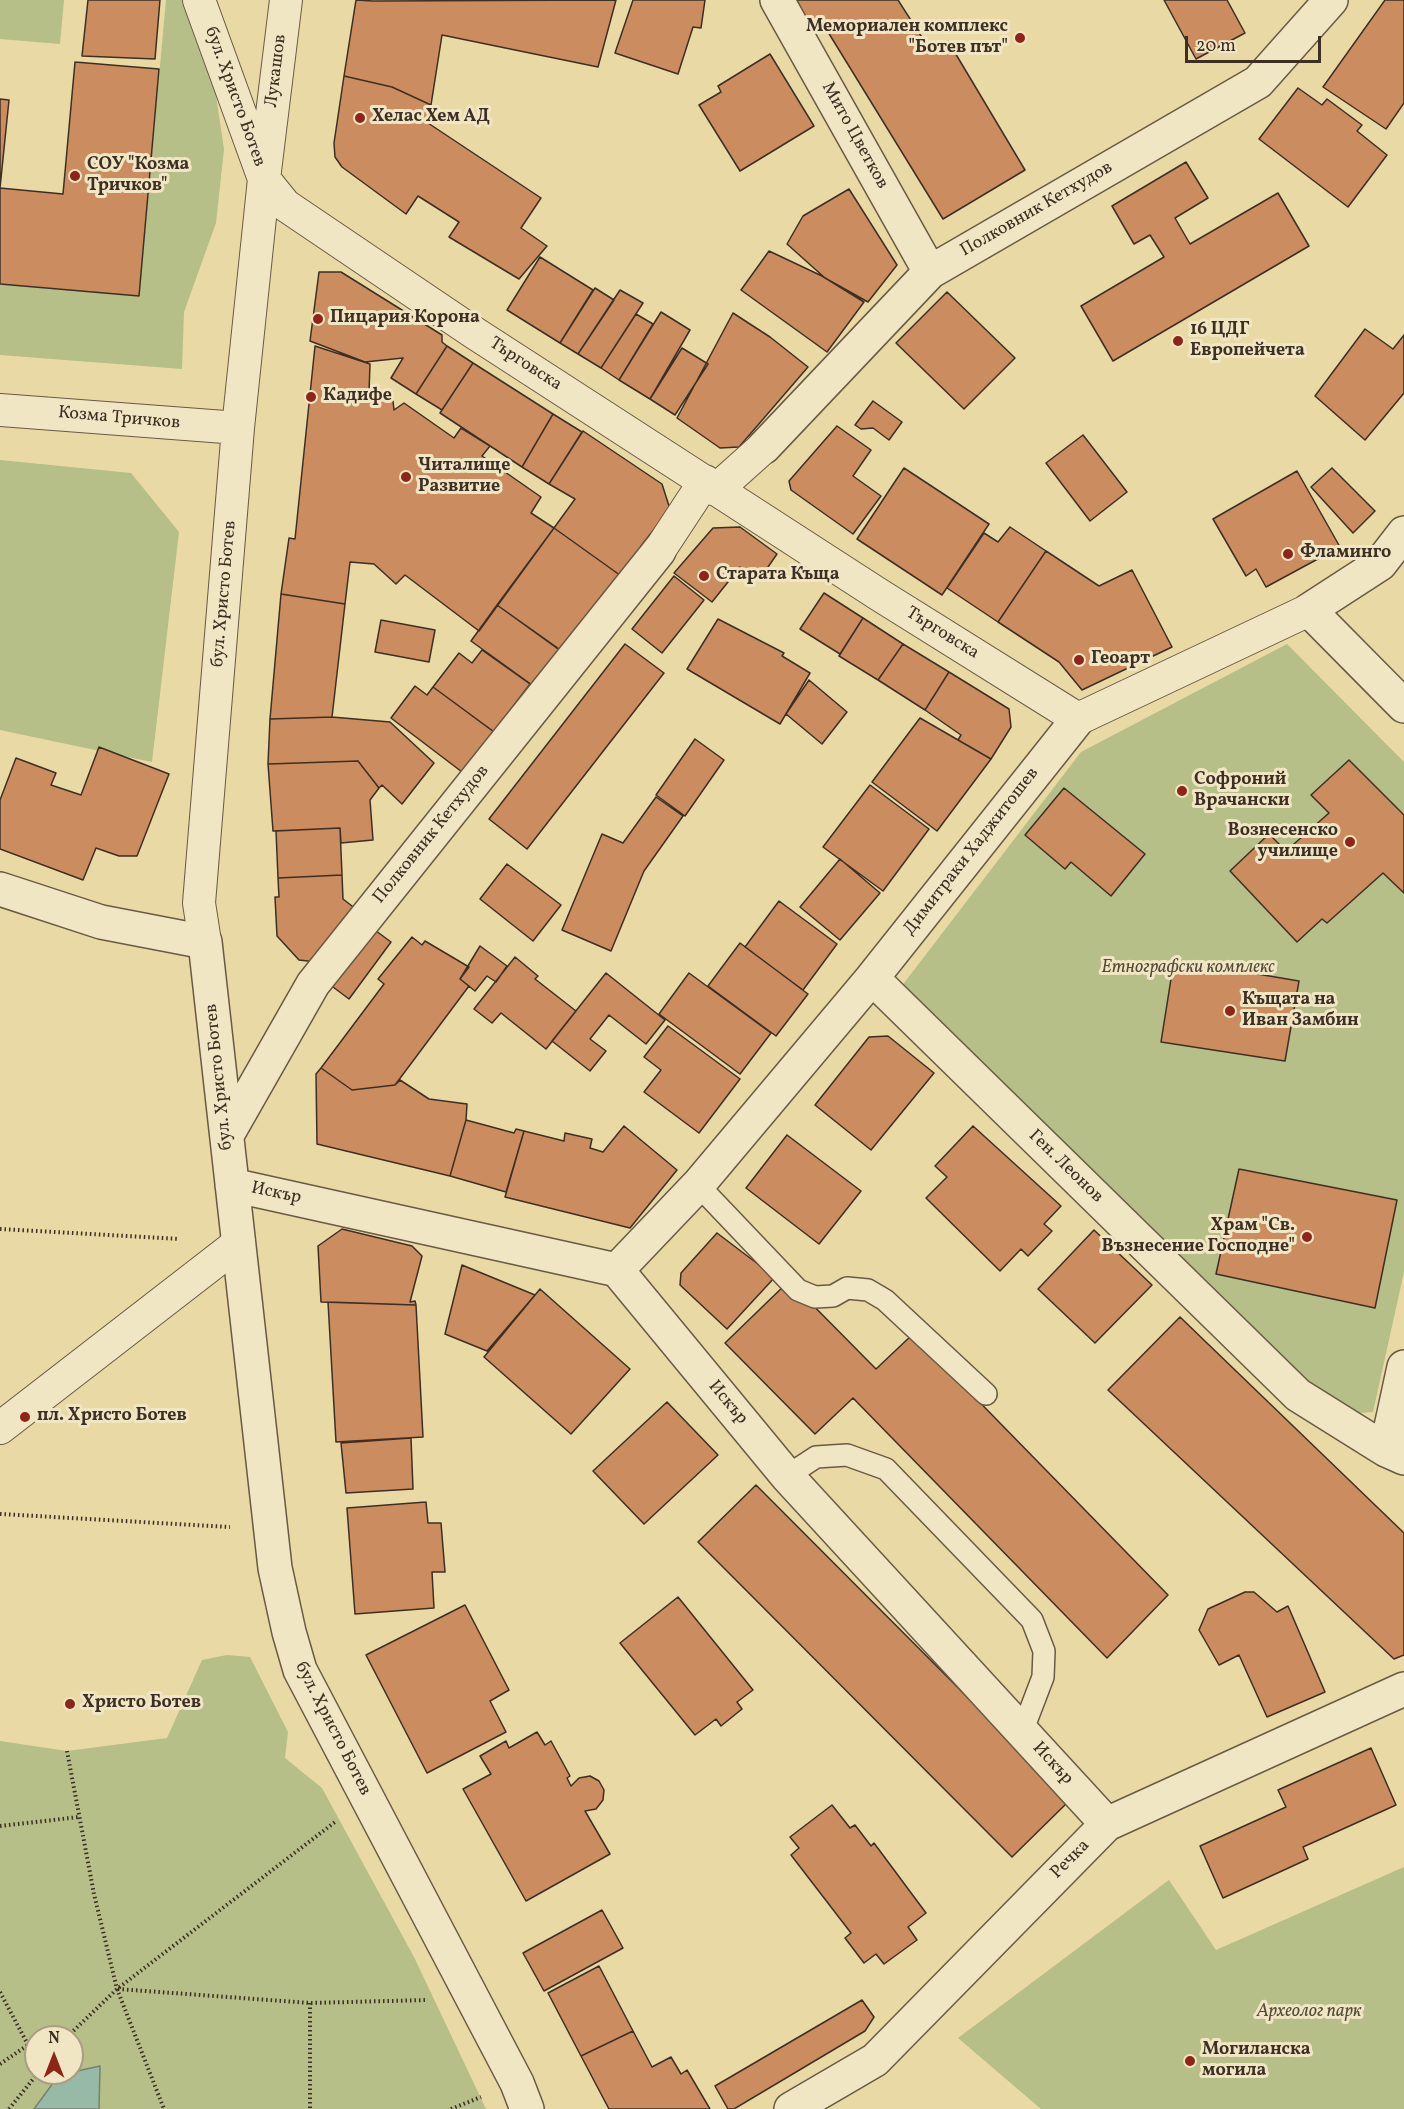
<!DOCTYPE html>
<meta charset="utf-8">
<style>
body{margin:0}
#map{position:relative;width:1404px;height:2109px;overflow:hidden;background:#e9d9a5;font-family:Vollkorn,serif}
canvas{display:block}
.north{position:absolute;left:24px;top:2025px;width:60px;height:60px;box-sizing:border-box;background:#f1e6c4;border:2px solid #a99d84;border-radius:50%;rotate:0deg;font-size:16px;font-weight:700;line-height:24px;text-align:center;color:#3d2f23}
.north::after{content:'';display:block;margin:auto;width:21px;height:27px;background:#8f2418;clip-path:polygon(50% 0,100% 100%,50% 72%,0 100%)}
.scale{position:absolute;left:1185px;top:36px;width:136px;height:27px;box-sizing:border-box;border:3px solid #3d2f23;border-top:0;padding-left:8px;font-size:18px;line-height:21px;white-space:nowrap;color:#3d2f23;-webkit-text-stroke:4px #f1e6c4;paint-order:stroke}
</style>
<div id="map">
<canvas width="1404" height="2109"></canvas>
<div class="north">N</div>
<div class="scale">20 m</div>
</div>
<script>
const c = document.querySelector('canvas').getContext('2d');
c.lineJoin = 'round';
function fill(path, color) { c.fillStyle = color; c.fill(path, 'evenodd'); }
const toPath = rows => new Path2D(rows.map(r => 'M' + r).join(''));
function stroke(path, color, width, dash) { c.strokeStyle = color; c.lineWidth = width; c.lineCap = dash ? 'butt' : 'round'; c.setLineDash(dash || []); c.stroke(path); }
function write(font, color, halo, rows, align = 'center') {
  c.font = font + ' Vollkorn,serif'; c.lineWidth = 6; c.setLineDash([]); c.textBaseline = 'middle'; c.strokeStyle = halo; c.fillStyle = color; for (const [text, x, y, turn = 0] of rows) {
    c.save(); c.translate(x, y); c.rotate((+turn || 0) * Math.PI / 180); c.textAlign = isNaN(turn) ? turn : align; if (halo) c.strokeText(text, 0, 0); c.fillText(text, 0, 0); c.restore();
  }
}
fill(toPath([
 [0,0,64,0,60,44,0,39],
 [166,0,187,0,203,10,224,149,216,223,184,312,182,369,0,355,0,284,139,296],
 [0,460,131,473,179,532,152,762,0,730],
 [1287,644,1404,762,1404,1272,1373,1412,1330,1415,901,987,1081,752],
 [227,1655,250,1657,288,1732,285,1758,322,1788,414,1957,486,2109,0,2109,0,1741,67,1751,167,1738,202,1660],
 [36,2037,72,2037,72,2073,36,2073],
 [1404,1867,1404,2109,1041,2109,958,2038,1169,1880,1216,1950]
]), '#b5bf87');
const water = toPath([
 [100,2066,99,2109,34,2109,59,2075,100,2066]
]);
fill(water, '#97baa7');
stroke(water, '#738272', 1.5);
const building = toPath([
 [88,0,160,0,155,59,82,56,88,0],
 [356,0,373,1,616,0,598,67,442,35,431,105,392,87,344,76,356,0],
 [633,0,705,0,701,28,693,27,678,74,615,53,633,0],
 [784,0,898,0,930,50,948,41,1025,170,943,219,828,32,784,0],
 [1164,0,1227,0,1245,33,1196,59,1164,0],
 [1385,0,1404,0,1404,103,1386,129,1323,87,1385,0],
 [770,54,814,126,740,171,699,105,721,92,718,86,770,54],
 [75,62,159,69,139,296,0,284,0,99,9,100,0,188,63,194,75,62],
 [344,76,392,87,431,105,428,123,541,198,521,228,547,246,519,279,449,237,459,222,418,196,406,214,342,167,335,157,334,143,344,76],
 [1298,88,1322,105,1327,99,1362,125,1357,131,1387,155,1348,207,1259,139,1298,88],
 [1186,162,1208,198,1175,218,1190,244,1278,193,1309,246,1113,361,1081,306,1164,257,1150,235,1134,244,1112,206,1186,162],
 [849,189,897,265,868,302,825,278,787,244,803,216,849,189],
 [769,251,822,276,864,302,827,352,741,290,769,251],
 [540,257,593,290,560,343,507,310,540,257],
 [319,272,341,272,442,335,442,342,447,346,416,394,391,378,403,358,365,362,310,341,319,272],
 [595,288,614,300,578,354,560,343,595,288],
 [620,290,643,303,601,368,578,354,620,290],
 [947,292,1015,358,964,409,896,343,947,292],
 [661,312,690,330,650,399,619,380,661,312],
 [733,313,770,337,808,367,739,447,720,448,677,418,733,313],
 [636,314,653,324,619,380,601,368,636,314],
 [1365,329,1393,349,1404,335,1404,393,1365,440,1315,396,1365,329],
 [315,346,370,364,369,392,392,392,394,410,404,403,454,438,461,428,490,446,482,456,541,497,531,513,554,528,479,631,405,575,396,584,374,564,350,562,345,604,281,594,289,538,295,539,315,346],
 [447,346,473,363,442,410,416,394,447,346],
 [682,348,708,364,675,415,650,399,682,348],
 [473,363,553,414,522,467,440,413,473,363],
 [873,401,902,422,889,440,873,428,861,429,855,425,873,401],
 [553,414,582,432,549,484,522,467,553,414],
 [837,426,871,450,853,476,881,496,853,534,791,490,789,481,837,426],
 [583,431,662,484,670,509,641,546,645,549,624,578,554,528,575,499,549,484,583,431],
 [1083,435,1127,492,1090,521,1046,463,1083,435],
 [904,468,989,524,942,595,857,539,904,468],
 [1332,468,1375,511,1353,533,1311,487,1332,468],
 [1297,471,1340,547,1266,587,1256,569,1246,576,1213,519,1297,471],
 [740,527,777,554,759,580,740,567,712,602,674,573,713,528,740,527],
 [1010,527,1046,551,998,622,947,588,984,533,998,542,1010,527],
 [554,528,624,578,569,656,497,605,554,528],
 [1046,551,1099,586,1132,570,1172,647,1082,690,1059,662,998,622,1046,551],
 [674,576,704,600,662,653,632,629,674,576],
 [824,593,863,618,840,654,800,629,824,593],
 [281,594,345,604,332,717,270,719,281,594],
 [497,605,565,654,539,690,471,641,497,605],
 [863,618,903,644,878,680,839,656,863,618],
 [718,619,784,653,782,656,810,673,780,724,687,669,718,619],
 [381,620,435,630,429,662,375,652,381,620],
 [625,644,664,673,527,849,489,819,625,644],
 [903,644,949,672,925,710,878,680,903,644],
 [482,650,530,684,494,732,433,687,459,653,472,663,482,650],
 [949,672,1009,709,1011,727,991,759,958,740,961,735,925,710,949,672],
 [809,680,847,712,822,744,786,714,809,680],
 [415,686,427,695,433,687,497,734,466,775,391,718,415,686],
 [332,717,390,722,434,763,402,804,382,785,379,788,358,761,268,764,270,719,332,717],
 [920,718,991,759,937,831,872,782,920,718],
 [695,739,724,760,685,816,656,795,695,739],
 [99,747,169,774,137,856,119,856,96,848,83,880,0,849,0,800,16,758,56,773,51,785,81,795,99,747],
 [1349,760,1404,815,1404,893,1383,873,1327,923,1322,919,1297,942,1230,871,1269,834,1286,851,1329,813,1311,795,1349,760],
 [358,761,379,788,370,800,373,840,341,843,340,828,273,831,268,764,358,761],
 [870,785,929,829,883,891,823,847,870,785],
 [1064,788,1145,854,1111,896,1071,862,1065,869,1025,835,1064,788],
 [656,797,683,816,644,871,611,951,562,930,602,834,623,843,656,797],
 [340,828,342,875,278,878,276,831,340,828],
 [840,859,880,893,840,940,800,907,840,859],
 [507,864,561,905,533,941,480,899,507,864],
 [342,875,343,899,361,913,325,963,299,960,277,936,275,897,279,897,278,878,342,875],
 [779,901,837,944,803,990,745,947,779,901],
 [364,922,391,942,349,999,321,978,364,922],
 [412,937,422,945,425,941,469,967,460,979,469,986,395,1085,352,1090,321,1068,384,984,378,979,412,937],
 [740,943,808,994,776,1036,708,986,740,943],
 [480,946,507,966,496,982,487,976,475,991,460,979,480,946],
 [515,957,538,976,535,979,576,1011,546,1049,501,1013,492,1023,474,1009,515,957],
 [1174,960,1299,981,1285,1061,1161,1042,1174,960],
 [606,973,665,1020,646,1044,609,1015,590,1039,606,1051,590,1071,552,1041,606,973],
 [689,973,771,1033,740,1074,659,1014,689,973],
 [668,1026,740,1079,699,1133,644,1092,661,1070,644,1057,668,1026],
 [888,1036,934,1073,871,1150,815,1105,869,1037,888,1036],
 [321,1068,352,1090,395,1085,400,1080,429,1099,467,1104,466,1120,450,1176,317,1144,316,1074,321,1068],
 [466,1120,514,1133,516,1129,524,1131,506,1192,450,1176,466,1120],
 [624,1126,677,1170,630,1228,505,1197,524,1131,564,1141,565,1133,592,1139,590,1148,603,1152,624,1126],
 [973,1126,1061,1206,1044,1224,1052,1231,1028,1256,1021,1249,1000,1271,926,1198,947,1177,935,1166,973,1126],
 [787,1135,861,1191,819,1244,746,1188,787,1135],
 [1239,1169,1397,1200,1375,1308,1216,1274,1239,1169],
 [342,1229,412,1246,422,1256,410,1302,415,1301,416,1305,321,1302,318,1246,342,1229],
 [1094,1230,1152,1285,1095,1343,1038,1289,1094,1230],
 [717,1233,775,1277,727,1329,680,1285,681,1273,717,1233],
 [462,1265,535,1295,487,1351,445,1334,462,1265],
 [789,1281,876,1369,913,1334,1168,1595,1107,1658,853,1398,815,1434,725,1343,789,1281],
 [540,1289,630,1369,571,1434,484,1357,540,1289],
 [328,1302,416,1305,423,1437,336,1442,328,1302],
 [1180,1317,1404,1533,1404,1655,1394,1659,1108,1390,1180,1317],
 [667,1402,718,1455,644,1524,593,1471,667,1402],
 [411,1438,413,1489,346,1493,341,1443,411,1438],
 [756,1485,1070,1800,1012,1857,698,1542,756,1485],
 [426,1502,428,1523,441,1523,445,1572,432,1572,434,1608,355,1614,347,1508,426,1502],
 [1245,1592,1254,1592,1277,1612,1288,1606,1325,1692,1267,1717,1239,1655,1219,1665,1199,1630,1208,1609,1245,1592],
 [678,1597,753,1690,737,1702,742,1709,721,1726,716,1719,695,1735,620,1643,678,1597],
 [465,1605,509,1690,490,1701,506,1732,427,1773,366,1655,465,1605],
 [537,1732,545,1745,551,1741,570,1776,567,1778,571,1786,579,1778,590,1776,599,1781,604,1790,603,1800,596,1809,585,1811,610,1854,526,1901,463,1789,491,1774,480,1756,506,1741,509,1748,537,1732],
 [1371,1748,1396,1805,1303,1847,1308,1859,1223,1898,1200,1846,1286,1807,1278,1790,1371,1748],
 [832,1805,850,1828,855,1825,871,1846,874,1843,926,1913,908,1927,917,1940,884,1964,876,1954,864,1963,845,1938,851,1933,791,1855,799,1848,790,1837,832,1805],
 [602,1910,623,1948,544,1991,523,1953,602,1910],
 [599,1966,633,2031,581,2056,548,1993,599,1966],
 [862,2000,874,2017,865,2031,734,2109,728,2109,715,2086,862,2000],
 [633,2031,652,2067,671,2057,681,2074,687,2070,710,2109,609,2109,581,2056,633,2031]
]);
fill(building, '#cb8d5f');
stroke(building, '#3d2f23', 1.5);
const service = toPath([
 [698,1185,798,1290,815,1297,833,1296,847,1288,868,1290,885,1300,986,1394],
 [787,1476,816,1457,847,1455,886,1469,1032,1620,1044,1651,1043,1677,1022,1732]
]);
const pedestrian = toPath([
 [199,0,264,179,238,428,199,903,205,942],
 [286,0,264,179,285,205,473,332,878,594,1078,719,1309,610],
 [0,410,238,428],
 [716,490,764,447],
 [659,551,705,481],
 [0,1428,239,1243]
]);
const minor = toPath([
 [777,0,930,272],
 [764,447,930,272,1258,82,1331,0],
 [1404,533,1380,564,1309,610,1404,706],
 [0,889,101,922,205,942,275,1568,289,1632,300,1670,517,2083,527,2109],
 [872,978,1298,1395,1386,1450,1404,1458],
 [227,1135,313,984,659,551],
 [232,1185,617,1270,787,1476,1107,1824],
 [617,1270,698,1185,872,978,1078,719],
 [1386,1450,1404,1367],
 [791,2109,875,2060,1107,1824,1404,1689]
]);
stroke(service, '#685a44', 24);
stroke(pedestrian, '#685a44', 34);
stroke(minor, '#685a44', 36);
stroke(toPath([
 [0,1229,179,1239],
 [0,1514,230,1527],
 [67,1751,94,1894,117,1989,164,2109],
 [0,1826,79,1817],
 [118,1989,310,2003,428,2000],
 [0,1992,36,2060],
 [310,2003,310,2109],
 [67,2037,117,1989,335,1822],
 [0,2064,28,2045],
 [9,2109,38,2073],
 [451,2109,481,2097]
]), '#3d2f23', 4, [1.5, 3]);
stroke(service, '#f1e6c4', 21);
stroke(pedestrian, '#f1e6c4', 32);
stroke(minor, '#f1e6c4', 33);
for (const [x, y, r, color] of [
 [1020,38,6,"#8f2418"],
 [360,118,6,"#8f2418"],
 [75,176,6,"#8f2418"],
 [318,319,6,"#8f2418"],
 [1178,341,6,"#8f2418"],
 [311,397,6,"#8f2418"],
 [406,477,6,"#8f2418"],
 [1288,554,6,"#8f2418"],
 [704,576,6,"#8f2418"],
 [1079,660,6,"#8f2418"],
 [1182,791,6,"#8f2418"],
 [1350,842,6,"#8f2418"],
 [1230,1011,6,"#8f2418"],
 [1307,1237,6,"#8f2418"],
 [25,1417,6,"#8f2418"],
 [70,1704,6,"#8f2418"],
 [1190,2061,6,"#8f2418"]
]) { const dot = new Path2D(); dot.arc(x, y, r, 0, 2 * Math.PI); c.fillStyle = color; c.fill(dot); stroke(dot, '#f1e6c4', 2); }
write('bold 18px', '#3d2f23', '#f1e6c4', [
 ["Мемориален комплекс",1008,28,"right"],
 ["\"Ботев път\"",1008,49,"right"],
 ["Хелас Хем АД",372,118],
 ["СОУ \"Козма",87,166],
 ["Тричков\"",87,187],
 ["Пицария Корона",330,319],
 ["16 ЦДГ",1190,331],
 ["Европейчета",1190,352],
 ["Кадифе",323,397],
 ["Читалище",418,467],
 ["Развитие",418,488],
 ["Фламинго",1300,554],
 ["Старата Къща",716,576],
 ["Геоарт",1091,660],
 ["Софроний",1194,781],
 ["Врачански",1194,802],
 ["Вознесенско",1338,832,"right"],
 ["училище",1338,853,"right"],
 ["Къщата на",1242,1001],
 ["Иван Замбин",1242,1022],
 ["Храм \"Св.",1295,1227,"right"],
 ["Възнесение Господне\"",1295,1248,"right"],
 ["пл. Христо Ботев",37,1417],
 ["Христо Ботев",82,1704],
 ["Могиланска",1202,2051],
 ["могила",1202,2072]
], 'left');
write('18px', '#3d2f23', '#f1e6c4', [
 ["Лукашов",277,71,-83],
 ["бул. Христо Ботев",234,97,70],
 ["Мито Цветков",854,136,61],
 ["Полковник Кетхудов",1037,210,-30],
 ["Търговска",525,365,33],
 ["Козма Тричков",119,419,5],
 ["бул. Христо Ботев",225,594,-85],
 ["Търговска",942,634,32],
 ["Полковник Кетхудов",432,835,-51],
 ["Димитраки Хаджитошев",972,852,-52],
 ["бул. Христо Ботев",220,1077,-96],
 ["Ген. Леонов",1065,1167,44],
 ["Искър",276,1194,12],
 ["Искър",727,1403,50],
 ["бул. Христо Ботев",332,1729,63],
 ["Искър",1052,1764,47],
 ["Речка",1071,1860,-45]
]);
write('italic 18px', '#554c37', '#f1e6c4', [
 ["Етнографски комплекс",1188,969],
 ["Археолог парк",1309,2013]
]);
</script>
